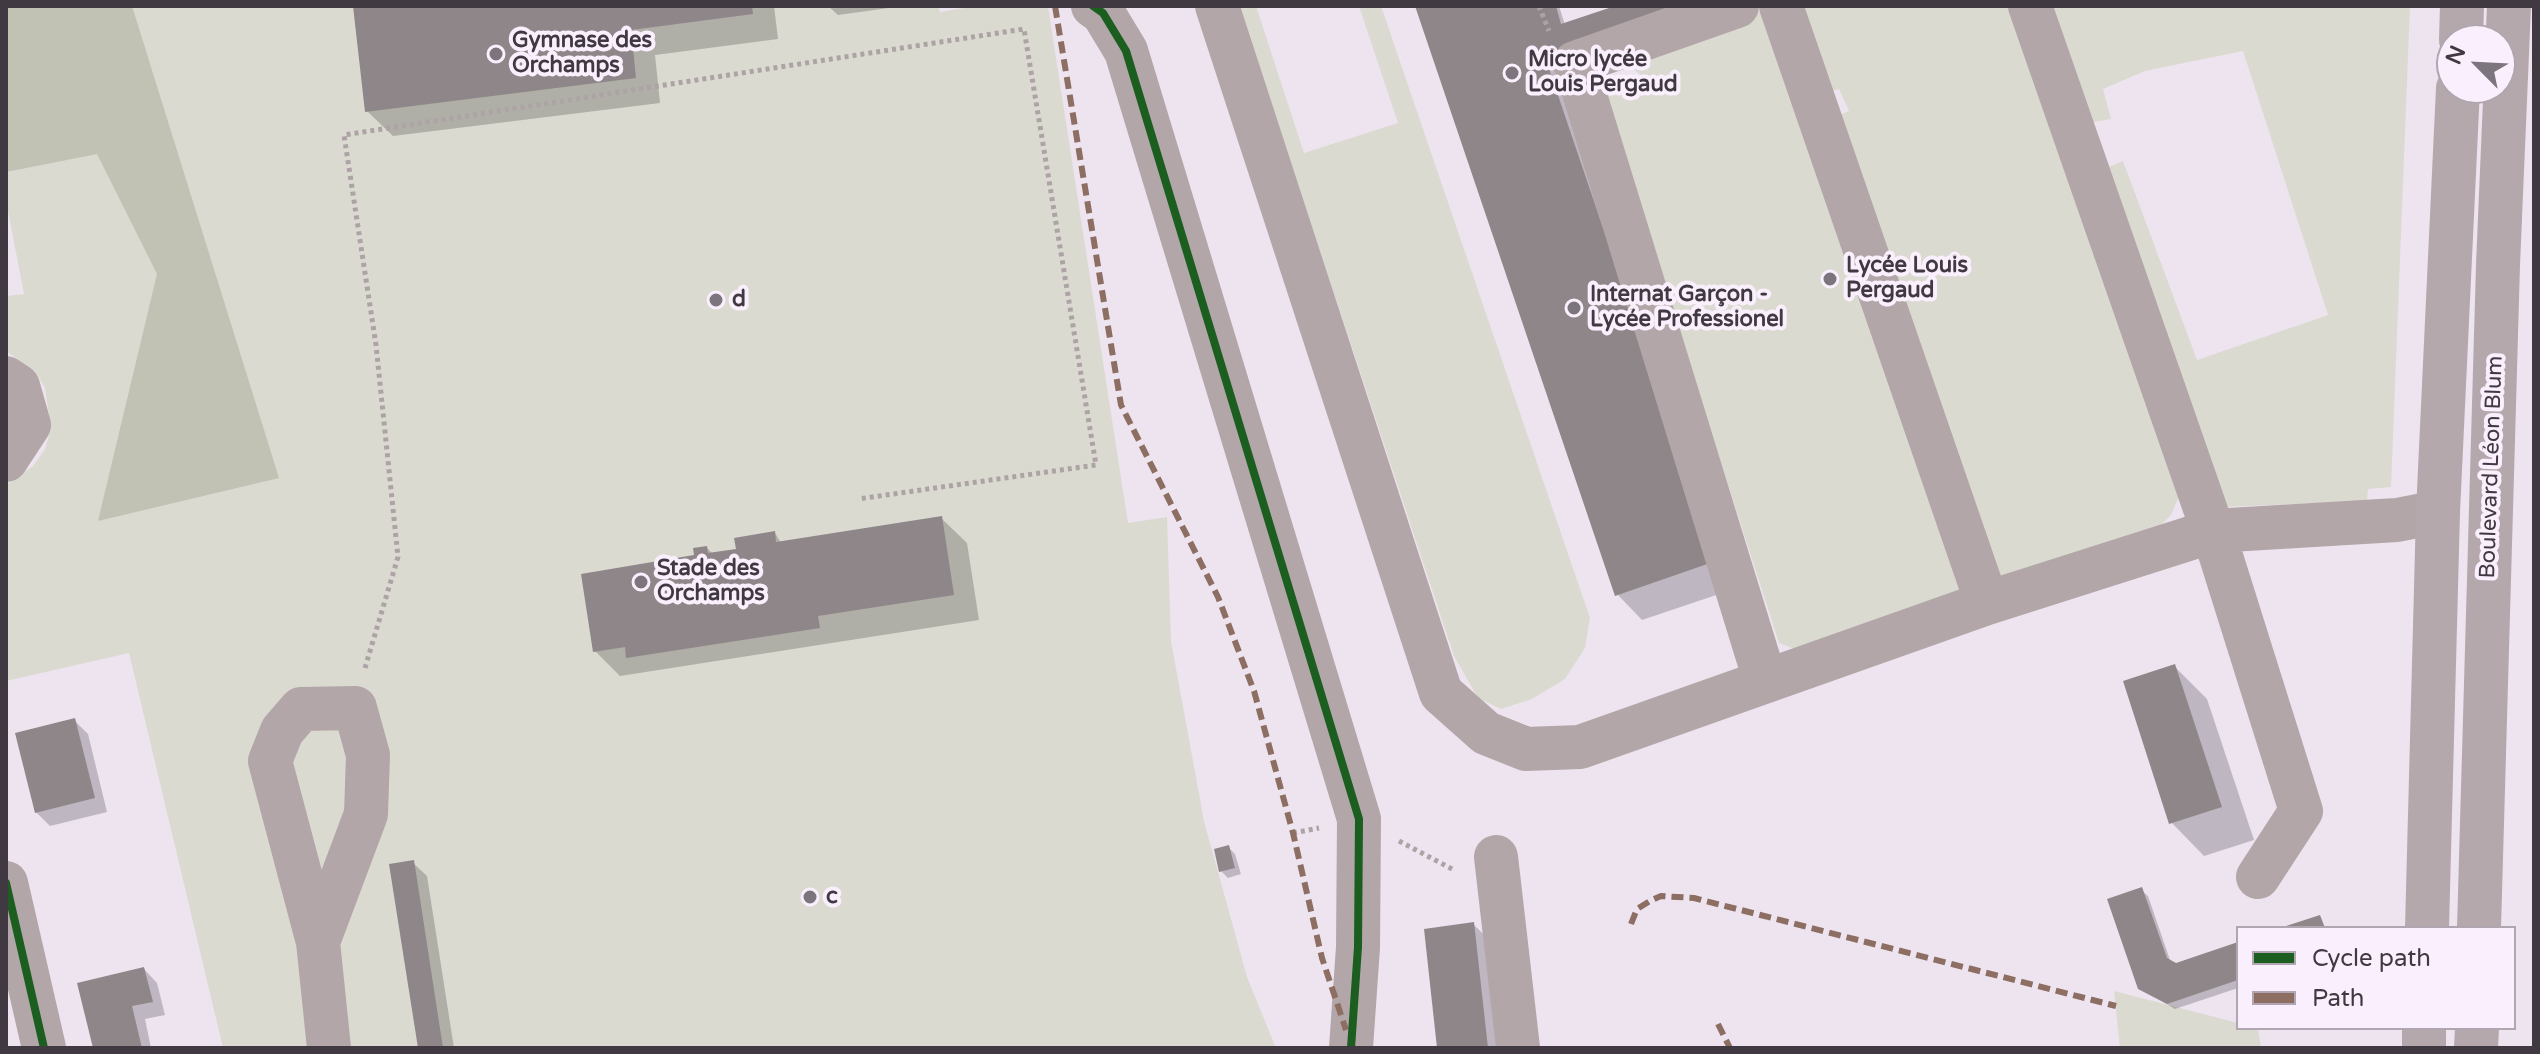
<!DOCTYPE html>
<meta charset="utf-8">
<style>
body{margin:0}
#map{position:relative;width:2540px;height:1054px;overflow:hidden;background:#eee4f0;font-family:"Varela Round",sans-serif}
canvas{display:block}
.frame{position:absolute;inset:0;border:8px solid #403941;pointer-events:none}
.legend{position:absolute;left:2236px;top:926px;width:280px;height:104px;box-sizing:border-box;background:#faeffc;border:2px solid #b0a6b1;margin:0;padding:10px 14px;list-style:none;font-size:24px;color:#403941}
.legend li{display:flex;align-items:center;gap:16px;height:40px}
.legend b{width:40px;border:2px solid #b0a6b1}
.north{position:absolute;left:2436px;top:24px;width:80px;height:80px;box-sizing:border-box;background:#faeffc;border:2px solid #b0a6b1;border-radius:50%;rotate:294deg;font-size:22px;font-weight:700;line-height:32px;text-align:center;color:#403941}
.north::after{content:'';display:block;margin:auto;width:28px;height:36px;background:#7d757e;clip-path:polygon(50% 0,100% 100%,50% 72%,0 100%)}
</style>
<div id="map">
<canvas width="2540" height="1054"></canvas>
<div class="frame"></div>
<ul class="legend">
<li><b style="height:10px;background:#1b5e20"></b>Cycle path</li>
<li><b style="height:10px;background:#8d6e63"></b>Path</li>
</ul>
<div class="north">N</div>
</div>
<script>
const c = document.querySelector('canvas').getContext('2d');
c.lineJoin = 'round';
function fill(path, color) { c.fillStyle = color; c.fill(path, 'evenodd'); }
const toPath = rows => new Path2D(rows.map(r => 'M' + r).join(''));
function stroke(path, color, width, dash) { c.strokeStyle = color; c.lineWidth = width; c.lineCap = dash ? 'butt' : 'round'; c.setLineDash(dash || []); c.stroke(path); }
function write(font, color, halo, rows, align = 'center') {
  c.font = font + ' "Varela Round",sans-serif'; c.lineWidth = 8; c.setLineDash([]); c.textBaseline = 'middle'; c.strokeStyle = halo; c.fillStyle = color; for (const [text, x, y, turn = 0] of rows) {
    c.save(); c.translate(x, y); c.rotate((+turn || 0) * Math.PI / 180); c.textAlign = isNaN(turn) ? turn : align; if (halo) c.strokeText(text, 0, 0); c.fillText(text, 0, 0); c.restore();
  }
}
fill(toPath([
 [6,6,938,6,940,12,976,6,1048,6,1128,523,1167,517,1171,641,1204,821,1247,977,1276,1048,223,1048,129,653,6,681,6,485,33,466,45,449,51,429,45,388,35,371,6,351,6,296,24,294,6,201],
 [1239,6,1256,6,1304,153,1398,123,1359,6,1381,6,1590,618,1585,648,1565,679,1532,699,1501,709,1478,698,1454,656],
 [1801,6,2017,6,2181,492,2171,515,2158,528,2003,580,1978,548,1835,117,1849,111,1839,89,1825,93],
 [2042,6,2410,6,2391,487,2368,489,2367,501,2225,507,2098,171,2123,161,2197,360,2328,315,2243,51,2145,71,2103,89,2111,119,2083,124],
 [1771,7,1965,595,1797,650,1779,643,1600,87,1604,75,1637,100,1651,84,1621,58],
 [2114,991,2238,1023,2238,1028,2258,1028,2261,1048,2120,1048]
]), '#dbdad1');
fill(toPath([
 [6,6,132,6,279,478,98,521,157,274,97,154,6,172]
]), '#c1c1b4');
fill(toPath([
 [355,6,774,6,778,39,655,55,660,103,393,136,367,111],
 [828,6,895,6,896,7,838,15],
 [1417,6,1559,6,1565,25,1622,6,1561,57,1740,587,1642,620,1617,594],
 [941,518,967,543,979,620,620,676,595,651,707,548,713,554,738,550,775,533,781,543],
 [2174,666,2207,699,2254,840,2204,856,2171,822],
 [74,720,88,734,107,812,50,826,36,812],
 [1228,847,1235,854,1241,874,1228,878,1221,871],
 [413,863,427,876,454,1048,420,1048],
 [2141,890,2148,896,2171,963,2176,965,2238,944,2238,988,2175,1009,2140,988],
 [1473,924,1507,957,1517,1048,1439,1048],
 [144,969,157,983,165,1015,145,1019,151,1048,95,1048]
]), '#0003');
fill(toPath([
 [353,6,752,6,753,14,631,30,636,78,365,112],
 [1415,6,1556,6,1561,24,1615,6,1693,6,1544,54,1716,561,1615,596],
 [942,516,954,595,818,616,820,628,626,658,625,647,593,652,581,574,694,555,693,548,707,546,708,553,736,549,734,538,775,531,776,542],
 [2175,664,2222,807,2169,824,2123,681],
 [75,718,95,798,35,813,15,733],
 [1229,845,1235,868,1219,872,1214,849],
 [414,860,443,1048,418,1048,389,864],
 [2142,887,2167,958,2176,963,2238,942,2238,980,2167,1004,2138,989,2107,899],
 [2320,915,2325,928,2283,928,2283,927],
 [1474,922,1488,1048,1437,1048,1424,929],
 [144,967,153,1002,132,1006,142,1048,93,1048,77,983]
]), '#8e8689');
stroke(toPath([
 [1539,6,1549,31],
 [365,668,398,557,376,345,344,135,1024,29,1096,465,858,499],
 [1293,833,1319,828],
 [1399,841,1454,870]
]), '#ada3a5', 5, [4, 4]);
stroke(toPath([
 [1093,6,1103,13,1126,51,1359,819,1358,947,1351,1048],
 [1217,6,1441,693,1486,733,1526,749,1580,747,1987,603,2213,531,2397,520,2438,512],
 [1737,6,1575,63,1765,680],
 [1781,6,1987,603],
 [2030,6,2213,531,2301,811,2258,877],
 [6,378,18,386,29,425,6,460],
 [1496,857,1518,1048],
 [6,883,44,1048],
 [318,942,366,814,368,755,355,708,301,709,282,731,270,761,318,942,329,1048]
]), '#b2a6a8', 44);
stroke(toPath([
 [2461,40,2462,6],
 [2427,928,2438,512,2458,88],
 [2479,928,2498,265,2509,6],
 [2424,1048,2424,1028],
 [2476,1048,2477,1028]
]), '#b5a8ac', 44);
stroke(toPath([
 [1055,6,1121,405,1218,597,1254,691,1293,833,1322,958,1346,1030],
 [1631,924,1637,909,1650,901,1661,896,1694,898,2116,1006],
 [1718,1024,1730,1048]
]), '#8d6e63', 6, [12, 6]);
stroke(toPath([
 [1093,6,1103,13,1126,51,1359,819,1358,947,1351,1048],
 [6,883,44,1048]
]), '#1b5e20', 8);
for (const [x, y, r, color] of [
 [496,54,8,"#7d757e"],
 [1512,73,8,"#7d757e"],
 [1830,279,8,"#7d757e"],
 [716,300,8,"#7d757e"],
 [1574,308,8,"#7d757e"],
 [641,582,8,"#7d757e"],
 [810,897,8,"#7d757e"]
]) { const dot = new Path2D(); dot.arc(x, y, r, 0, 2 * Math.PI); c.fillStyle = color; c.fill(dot); stroke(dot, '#faeffc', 3); }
write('bold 22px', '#403941', '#faeffc', [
 ["Gymnase des",512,41],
 ["Orchamps",512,66],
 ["Micro lycée",1528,60],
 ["Louis Pergaud",1528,85],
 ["Lycée Louis",1846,266],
 ["Pergaud",1846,291],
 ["Internat Garçon -",1590,295],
 ["Lycée Professionel",1590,320],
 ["d",732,300],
 ["Stade des",657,569],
 ["Orchamps",657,594],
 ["c",826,897]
], 'left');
write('22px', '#403941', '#faeffc', [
 ["Boulevard Léon Blum",2492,467,-88]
]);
</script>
